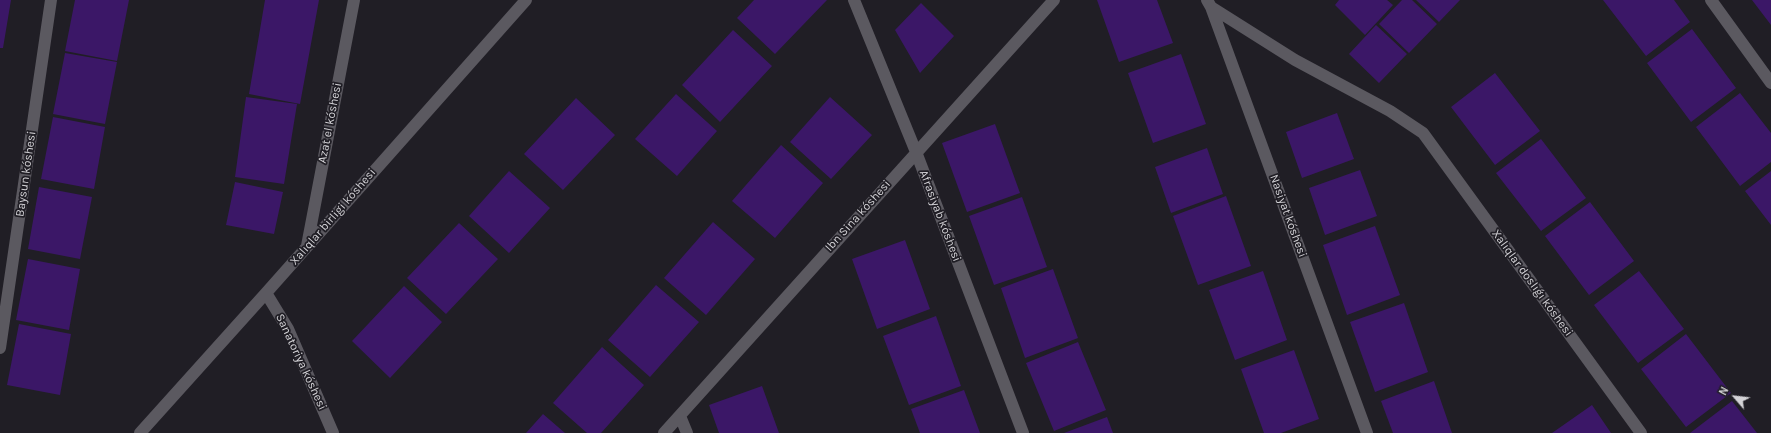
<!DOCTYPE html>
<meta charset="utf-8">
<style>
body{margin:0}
#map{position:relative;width:1771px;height:433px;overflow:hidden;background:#201e25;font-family:Karla,sans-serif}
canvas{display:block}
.north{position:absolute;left:1715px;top:377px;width:40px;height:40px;-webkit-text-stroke:3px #201e25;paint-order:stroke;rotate:298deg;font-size:11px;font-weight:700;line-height:16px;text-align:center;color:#d4d3d7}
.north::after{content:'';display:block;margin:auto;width:14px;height:18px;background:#d4d3d7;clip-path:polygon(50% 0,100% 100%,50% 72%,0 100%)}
</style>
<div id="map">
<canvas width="1771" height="433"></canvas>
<div class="north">N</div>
</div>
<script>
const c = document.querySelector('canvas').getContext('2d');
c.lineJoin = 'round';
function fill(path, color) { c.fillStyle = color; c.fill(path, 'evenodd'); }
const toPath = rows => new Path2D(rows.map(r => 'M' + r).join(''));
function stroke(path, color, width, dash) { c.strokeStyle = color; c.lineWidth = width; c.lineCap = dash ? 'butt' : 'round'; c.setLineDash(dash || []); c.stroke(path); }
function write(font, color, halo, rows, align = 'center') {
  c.font = font + ' Karla,sans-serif'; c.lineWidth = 3.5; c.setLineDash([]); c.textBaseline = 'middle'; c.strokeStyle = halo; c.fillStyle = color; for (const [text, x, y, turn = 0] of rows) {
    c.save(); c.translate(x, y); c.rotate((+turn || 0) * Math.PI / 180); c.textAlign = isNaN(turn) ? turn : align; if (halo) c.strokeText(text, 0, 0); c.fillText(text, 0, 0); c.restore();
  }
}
fill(toPath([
 [0,0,11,0,3,48,0,48],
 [75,0,129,0,117,61,65,51],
 [265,0,319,0,300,104,249,94],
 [754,0,827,0,775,54,737,18],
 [1097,0,1157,0,1173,43,1119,62],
 [1339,0,1387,0,1393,5,1365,35,1335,5],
 [1402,0,1412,0,1437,24,1409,53,1379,24],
 [1416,0,1460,0,1439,22],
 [1603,0,1674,0,1690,22,1646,56],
 [1752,0,1771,0,1771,25],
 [921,3,954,36,920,73,895,30],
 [1376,25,1407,54,1379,83,1349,54],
 [1692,29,1736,88,1691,122,1647,63],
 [733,30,772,66,720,122,682,85],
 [65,53,117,62,105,124,53,114],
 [1181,54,1206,124,1153,143,1128,73],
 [1495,73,1540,131,1495,165,1451,107],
 [1740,93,1771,133,1771,162,1740,186,1696,127],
 [676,94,717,131,677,176,635,139],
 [246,97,297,104,284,184,235,177],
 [830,97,872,135,831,179,790,142],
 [576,98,615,135,563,190,524,154],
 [1337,113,1354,159,1302,178,1286,132],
 [53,117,105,127,94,189,41,179],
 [995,124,1020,193,967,212,942,143],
 [1541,139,1586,198,1541,231,1496,173],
 [781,145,823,183,775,238,732,201],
 [1207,148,1223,194,1171,213,1155,167],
 [1360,170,1377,216,1325,235,1309,188],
 [509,171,550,208,509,253,469,216],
 [1771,171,1771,225,1745,191],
 [235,182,283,192,274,234,226,225],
 [39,187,92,197,80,259,28,249],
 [1226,196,1251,266,1198,285,1173,216],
 [1022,197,1047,267,994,285,969,216],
 [1590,202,1634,261,1589,295,1545,236],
 [713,222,755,259,706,315,664,278],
 [459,223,498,259,446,314,407,278],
 [1375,226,1400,295,1347,315,1323,245],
 [905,240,930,309,877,329,852,259],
 [28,259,80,269,69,330,16,320],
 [1053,269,1078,338,1025,358,1001,288],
 [1263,271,1287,340,1235,360,1209,290],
 [1639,271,1684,329,1638,363,1594,305],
 [656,285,699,322,650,377,608,340],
 [404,286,442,322,390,378,352,341],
 [1404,303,1428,372,1375,392,1350,322],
 [936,316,961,386,909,405,883,336],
 [19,324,71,334,60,395,7,385],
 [1686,334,1731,393,1686,427,1641,369],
 [1078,342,1106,410,1054,431,1026,363],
 [602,347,644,385,601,433,587,433,553,403],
 [1294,350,1319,419,1281,433,1264,433,1241,369],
 [1434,381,1452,433,1393,433,1381,401],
 [762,386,779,433,719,433,709,405],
 [964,390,980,433,920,433,911,409],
 [1732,401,1757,433,1690,433],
 [1592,405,1611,433,1552,433],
 [543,414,565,433,526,433],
 [1107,417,1113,433,1064,433]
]), '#3b1767');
stroke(toPath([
 [854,0,916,152,1023,433],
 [1207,0,1211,7,1367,433],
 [1711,0,1771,83],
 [1211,7,1295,60,1390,111,1423,133,1641,433],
 [307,246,354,0],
 [266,293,288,329,333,433],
 [0,348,51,0],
 [680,416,687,433],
 [140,433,266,293,526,0],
 [664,433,1054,0]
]), '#5b5960', 12);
write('12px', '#d4d3d7', '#201e25', [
 ["Azat el kóshesi",330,123,-79],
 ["Baysun kóshesi",26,174,-82],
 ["Ibn Sina kóshesi",858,216,-48],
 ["Afrasiyab kóshesi",940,216,69],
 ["Nasiyat kóshesi",1288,216,70],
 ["Xalıqlar birligi kóshesi",333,217,-49],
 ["Xalıqlar doslıǵı kóshesi",1532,283,54],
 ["Sanatoriya kóshesi",301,362,65]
]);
</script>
